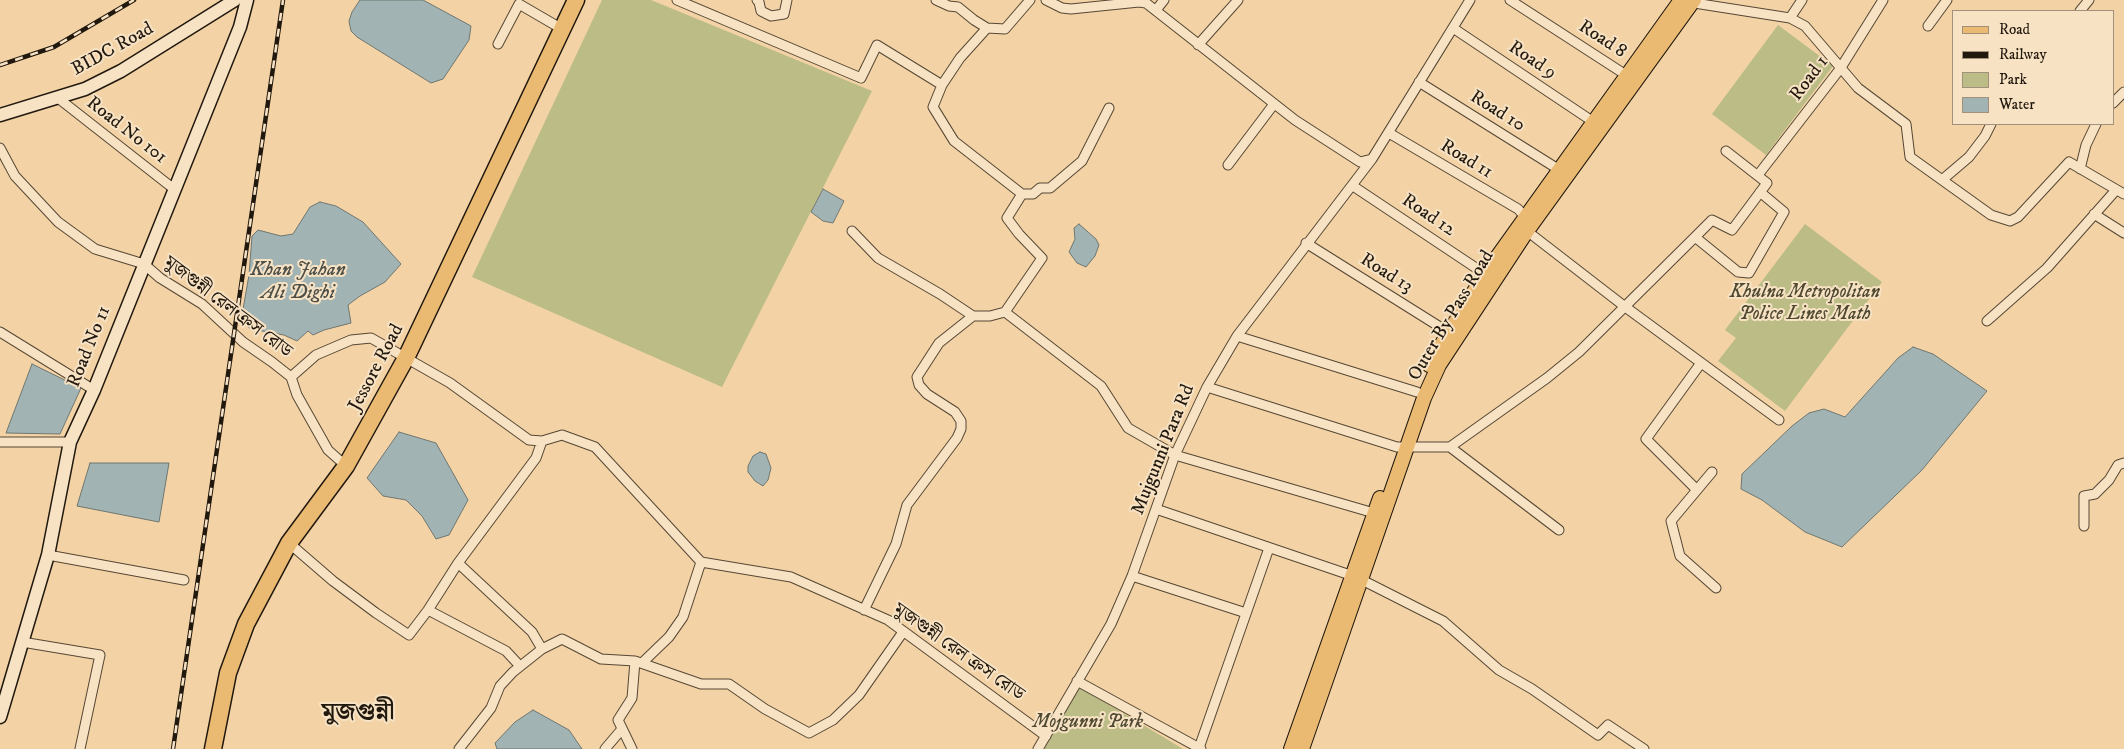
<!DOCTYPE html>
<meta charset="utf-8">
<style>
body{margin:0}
#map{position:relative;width:2124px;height:749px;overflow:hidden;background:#f3d3a5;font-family:"IM FELL DW Pica",serif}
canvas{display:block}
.legend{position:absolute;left:1952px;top:10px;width:162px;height:115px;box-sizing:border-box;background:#f7e2c4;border:1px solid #a1917b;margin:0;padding:6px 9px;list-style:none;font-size:15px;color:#21180e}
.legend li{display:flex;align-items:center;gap:10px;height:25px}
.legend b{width:25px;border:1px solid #a1917b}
</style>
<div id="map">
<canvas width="2124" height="749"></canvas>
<ul class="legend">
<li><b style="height:6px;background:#eaba72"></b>Road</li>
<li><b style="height:6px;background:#21180e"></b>Railway</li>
<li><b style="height:14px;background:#bbbc86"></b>Park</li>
<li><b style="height:14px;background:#a1b4b3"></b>Water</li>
</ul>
</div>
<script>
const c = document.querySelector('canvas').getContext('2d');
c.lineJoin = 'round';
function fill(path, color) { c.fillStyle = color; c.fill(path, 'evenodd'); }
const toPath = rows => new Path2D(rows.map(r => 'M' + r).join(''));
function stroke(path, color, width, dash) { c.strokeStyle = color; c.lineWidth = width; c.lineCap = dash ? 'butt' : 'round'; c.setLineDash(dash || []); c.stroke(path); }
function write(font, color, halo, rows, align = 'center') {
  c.font = font + ' "IM FELL DW Pica","Noto Serif Bengali",serif'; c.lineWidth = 4; c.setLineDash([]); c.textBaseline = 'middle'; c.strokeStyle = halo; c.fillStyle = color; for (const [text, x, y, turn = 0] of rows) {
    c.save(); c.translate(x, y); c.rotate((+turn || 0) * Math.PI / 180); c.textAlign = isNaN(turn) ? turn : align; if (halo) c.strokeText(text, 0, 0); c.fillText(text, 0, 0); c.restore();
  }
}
fill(toPath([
 [602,0,651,0,872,91,722,387,472,277],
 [1778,25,1833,66,1766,155,1712,114],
 [1805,224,1882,282,1785,411,1718,361,1736,338,1725,330],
 [1080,687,1183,749,1042,749,1047,737]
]), '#bbbc86');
const water = toPath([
 [360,0,423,0,471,26,469,40,443,79,431,83,357,37,351,31,349,21,352,12,360,0],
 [823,189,844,201,833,223,823,221,811,212,823,189],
 [320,202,336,206,363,222,401,264,385,282,360,296,348,305,351,323,324,330,313,335,308,331,297,341,284,335,251,329,243,323,242,315,249,275,252,236,258,230,281,236,293,234,310,207,320,202],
 [1079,224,1096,239,1099,245,1095,256,1086,267,1077,263,1069,252,1075,239,1074,228,1079,224],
 [1913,347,1933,354,1987,391,1922,470,1842,547,1805,532,1762,500,1741,489,1742,474,1792,426,1809,413,1824,409,1845,417,1898,358,1913,347],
 [32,364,81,388,60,434,6,433,32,364],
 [399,432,436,443,468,500,449,535,436,539,422,516,406,500,383,496,367,478,399,432],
 [760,452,766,454,771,468,768,480,763,486,755,481,748,472,748,466,753,456,760,452],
 [90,463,169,463,159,522,77,506,90,463],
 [533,710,569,730,582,749,497,749,495,743,515,722,533,710]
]);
fill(water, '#a1b4b3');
stroke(water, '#6e7671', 1);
const street = toPath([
 [677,0,861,78,877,45,942,85,933,107,954,141,1022,194,1007,218,1019,234,1042,258,1005,312,1101,386,1128,428,1175,455,1374,513],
 [757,0,759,2,761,11,771,16,784,14,787,0],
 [936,0,949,6,958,7,974,20,987,28,960,58,942,85],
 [1046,0,1062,8,1071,9,1139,2,1146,3,1295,120,1360,162,1372,159],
 [1510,0,1626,75],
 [1688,2,1790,18,1805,26,1858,88,1906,124,1910,157,1991,215,2010,221,2018,217,2069,162,2124,194],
 [1156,10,1164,0],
 [2080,11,2089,0],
 [1790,18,1802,0],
 [1928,26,1947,0],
 [987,28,1005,29,1030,0],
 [1453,28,1592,121],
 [498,44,519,4,562,29],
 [1198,45,1238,0],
 [1419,82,1558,169],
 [58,98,174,189],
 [2113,103,2124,92],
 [1389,133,1518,209,1525,217],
 [0,148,15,176,58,222,95,249,144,264,160,278,202,304,243,342,272,362,291,377,297,395,328,450,346,466],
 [1228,165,1274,104],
 [2080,169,2086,145,2096,124],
 [1758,175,1840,69,1883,0],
 [1942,180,1969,157,1985,136,1991,124],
 [1353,186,1485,274],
 [1022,194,1033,194,1040,188,1050,188,1082,161,1109,108],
 [2094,214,2124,233],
 [852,231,878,258,940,294,973,316,990,316,1005,312],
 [1527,231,1624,306,1779,420],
 [1695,237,1712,220,1732,230,1767,183,1726,151],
 [1306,243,1448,332],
 [1987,321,2047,268,2116,190],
 [0,332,94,390],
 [1237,336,1417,392],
 [291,377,316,355,351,340,371,338,450,383,529,440,542,441,562,435,595,447,701,562,791,577,888,620,1046,736],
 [1207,387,1397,447,1450,447,1559,530],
 [0,442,70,442],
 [1450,447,1547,378,1579,352,1695,237,1738,272,1749,273,1784,212,1760,192],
 [1712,472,1671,521,1680,556,1716,588],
 [1697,490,1646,439,1701,363],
 [1156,509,1353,576],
 [2084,526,2084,496,2095,494,2109,480,2118,465,2124,463],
 [289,543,333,581,376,613,409,635,428,610,458,563,532,632,542,649],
 [48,555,184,580],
 [458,563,536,458,542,441],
 [1132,576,1246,613],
 [1362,580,1443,621,1499,670,1532,689,1598,735,1608,725,1644,749],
 [428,610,506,651,519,665],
 [864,610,896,544,907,505,957,438,961,429,961,421,955,412,927,394,919,385,917,377,939,343,973,316],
 [22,642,100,655,80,749],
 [642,663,669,637,683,617,701,562],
 [1077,681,1201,749],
 [1199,748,1269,548],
 [459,749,491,708,500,686,513,672,542,649,562,639,601,659,635,661,701,684,729,684,765,709,809,733,833,720,859,695,903,632],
 [605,749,622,729],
 [632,749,618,720,632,698,635,661],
 [1038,749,1111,624,1132,576,1175,455,1207,387,1237,336,1372,159,1470,0]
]);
const secondary = toPath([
 [0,115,85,89,121,71,235,0],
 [0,717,48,555,70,442,94,390,240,27,247,0]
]);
const primary = toPath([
 [1429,365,1485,274,1681,0],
 [1291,749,1380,498],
 [1302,749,1424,398,1439,365,1527,231,1694,0]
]);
const highway = toPath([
 [213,749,228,673,246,624,289,543,346,466,406,358,576,0]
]);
stroke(street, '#564734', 11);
stroke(secondary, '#21180e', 15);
stroke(primary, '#21180e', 16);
stroke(highway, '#21180e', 19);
stroke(street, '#f7e2c4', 9);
stroke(secondary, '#f7e2c4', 12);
stroke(primary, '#eaba72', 14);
stroke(highway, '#eaba72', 16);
const rail = toPath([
 [0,65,54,47,134,0],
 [173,749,283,0]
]);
stroke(rail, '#21180e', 4.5);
stroke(rail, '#f7e2c4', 2.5, [8]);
write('19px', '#21180e', '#f7e2c4', [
 ["Road 8",1602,40,33],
 ["BIDC Road",113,50,-29],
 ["Road 9",1532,61,34],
 ["Road 1",1810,79,-53],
 ["Road 10",1497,112,32],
 ["Road No 101",126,131,38],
 ["Road 11",1466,160,31],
 ["Road 12",1428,216,34],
 ["Road 13",1386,274,32],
 ["মুজগুন্নী রেল ক্রস রোড",227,308,37],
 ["Outer By Pass Road",1452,316,-59],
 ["Road No 11",90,347,-68],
 ["Jessore Road",377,368,-62],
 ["Mujgunni Para Rd",1164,450,-68],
 ["মুজগুন্নী রেল ক্রস রোড",958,653,35]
]);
write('italic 19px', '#4f4932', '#f7e2c4', [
 ["Khulna Metropolitan",1805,293],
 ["Police Lines Math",1805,315],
 ["Mojgunni Park",1088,723]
]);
write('italic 20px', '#4e4f48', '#f7e2c4', [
 ["Khan Jahan",298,271],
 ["Ali Dighi",298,294]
]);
write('bold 24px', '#21180e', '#f7e2c4', [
 ["মুজগুন্নী",358,714]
]);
</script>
